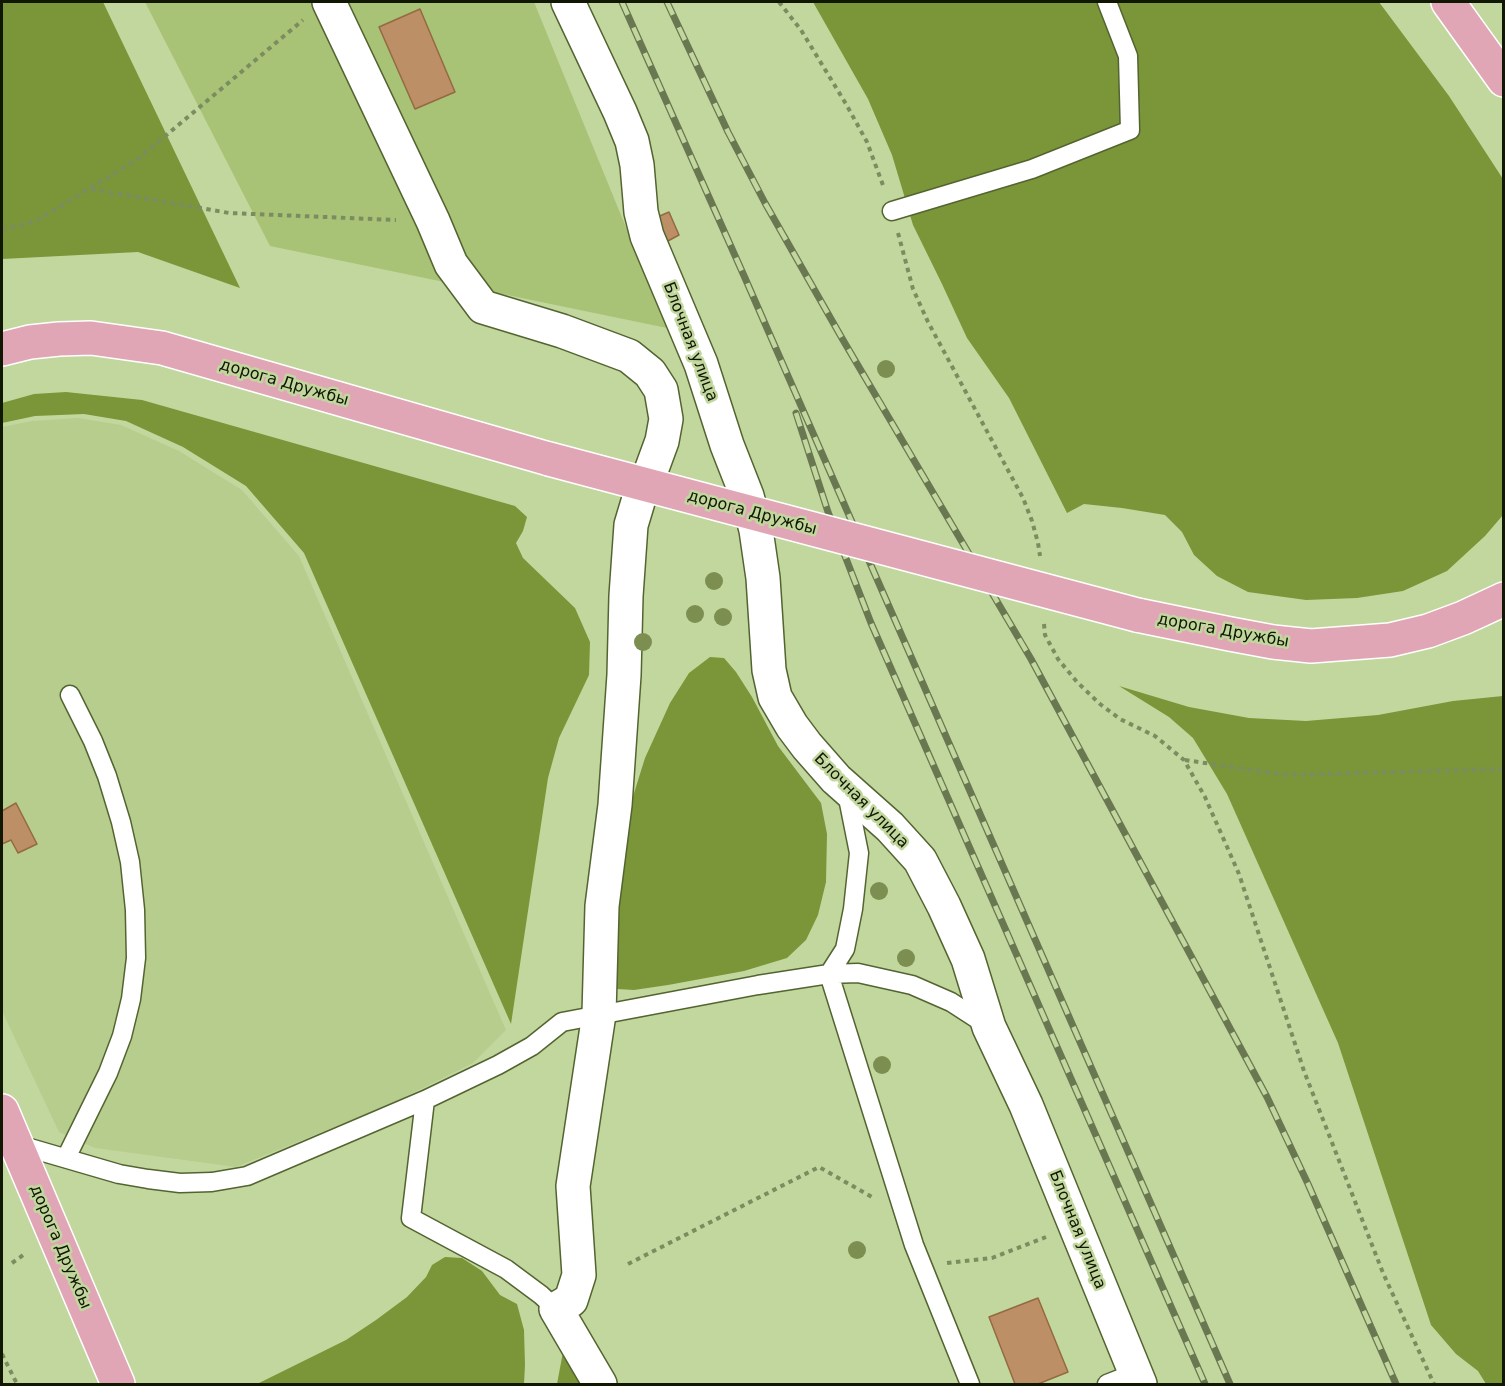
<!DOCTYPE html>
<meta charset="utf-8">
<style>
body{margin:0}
#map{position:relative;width:1505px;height:1386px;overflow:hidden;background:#c2d79e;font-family:"DejaVu Sans",sans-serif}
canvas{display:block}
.frame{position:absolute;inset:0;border:3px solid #101703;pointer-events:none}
</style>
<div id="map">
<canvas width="1505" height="1386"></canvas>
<div class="frame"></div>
</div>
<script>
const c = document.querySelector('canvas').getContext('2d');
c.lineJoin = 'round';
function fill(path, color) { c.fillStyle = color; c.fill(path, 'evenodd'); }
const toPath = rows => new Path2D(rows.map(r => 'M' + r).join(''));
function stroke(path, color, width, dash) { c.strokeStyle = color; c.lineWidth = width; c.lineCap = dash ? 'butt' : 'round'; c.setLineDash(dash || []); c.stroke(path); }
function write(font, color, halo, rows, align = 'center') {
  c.font = font + ' "DejaVu Sans",sans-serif'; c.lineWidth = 5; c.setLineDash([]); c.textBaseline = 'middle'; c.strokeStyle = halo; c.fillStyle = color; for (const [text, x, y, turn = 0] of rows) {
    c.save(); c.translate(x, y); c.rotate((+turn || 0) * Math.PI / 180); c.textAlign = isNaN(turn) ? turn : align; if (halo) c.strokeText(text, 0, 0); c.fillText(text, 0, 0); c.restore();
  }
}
fill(toPath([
 [78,418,121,425,179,451,242,490,299,556,506,1030,473,1063,393,1103,236,1167,95,1148,59,1132,2,1011,2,427,32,421]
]), '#b7cd8e');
fill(toPath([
 [145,2,534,2,667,328,270,246]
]), '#a8c276');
fill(toPath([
 [2,2,103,2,240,288,138,252,2,259],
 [813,2,1379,2,1449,96,1503,179,1503,515,1485,536,1447,571,1403,591,1357,598,1306,600,1248,592,1217,576,1194,555,1182,532,1165,515,1122,508,1084,504,1067,513,1009,398,967,338,942,284,913,225,892,155,868,99],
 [66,392,142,400,515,506,527,517,523,531,516,543,523,558,575,608,590,642,589,675,559,738,548,778,511,1024,304,553,246,486,183,447,126,421,84,414,35,416,2,423,2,403,34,394],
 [710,657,724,658,736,672,752,697,778,746,821,803,827,834,826,882,818,915,806,940,787,958,744,971,668,985,634,990,617,989,611,981,609,963,630,806,645,758,670,703,689,673],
 [1119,686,1189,707,1249,718,1306,721,1378,715,1453,701,1503,696,1503,1384,1486,1384,1478,1371,1456,1354,1431,1325,1338,1043,1227,794,1193,738,1169,717],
 [445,1257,462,1258,482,1271,500,1295,517,1304,524,1330,525,1365,524,1384,257,1384,346,1340,376,1320,407,1297,426,1277,432,1265],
 [563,1352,582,1384,557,1384]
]), '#7a9638');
const building = toPath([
 [420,9,455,92,415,109,379,27,420,9],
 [669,212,679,235,666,242,655,218,669,212],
 [16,803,37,844,18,853,11,840,2,844,2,811,16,803],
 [1038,1298,1068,1372,1038,1384,1015,1384,989,1317,1038,1298]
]);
fill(building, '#bc8f66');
stroke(building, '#946a41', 1.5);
const service = toPath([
 [892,211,1032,169,1130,130,1128,56,1107,2],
 [847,793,859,853,853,909,845,949,829,974,914,1245,970,1384],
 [16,1144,119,1174,148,1179,180,1183,212,1182,247,1176,425,1100],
 [66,1158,108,1073,122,1036,131,999,136,958,135,910,130,862,121,822,107,776,93,741,70,695],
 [556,1309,541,1295,506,1269,411,1218,425,1100,498,1065,532,1046,562,1022,758,985,829,974,858,973,912,985,951,1002,988,1026],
 [1107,1384,1135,1373]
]);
const minor = toPath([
 [329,2,433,221,451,264,483,307,562,331,629,356,650,373,661,390,666,419,662,441,651,471,640,495,631,525,626,596,624,675,615,805,602,906,599,1014,573,1186,579,1275,571,1300,556,1309,600,1384],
 [568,2,620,112,632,141,637,165,641,212,647,236,701,364,727,445,747,496,756,530,763,578,769,670,775,697,792,726,807,746,836,779,890,827,920,860,944,906,968,959,989,1027,1026,1105,1140,1384]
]);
const primary = toPath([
 [1448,2,1504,80],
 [2,349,30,342,59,339,91,338,162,348,549,459],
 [1137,615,1230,634,1273,642,1311,646,1390,640,1428,631,1463,618,1504,599],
 [2,1111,118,1384]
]);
stroke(service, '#536430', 21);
stroke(minor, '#536430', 36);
stroke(primary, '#fff', 36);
stroke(toPath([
 [779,2,801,30,846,104,867,142,884,188],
 [91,189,229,213,396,220],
 [2,230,36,221,138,159,303,20],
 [898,233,913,289,928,322,1023,498,1032,521,1038,543,1040,556],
 [1044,624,1045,635,1058,659,1077,682,1100,704,1120,719,1155,736,1184,760,1205,797,1239,874,1304,1071,1383,1273,1434,1384],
 [1185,760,1285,775,1504,769],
 [12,1263,26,1253],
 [947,1263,992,1258,1046,1237],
 [628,1264,819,1167,872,1197],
 [2,1354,17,1384]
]), '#7c8c61', 4, [4.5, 4.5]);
stroke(service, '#fff', 18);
stroke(minor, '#fff', 33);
stroke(primary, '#e1a6b6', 33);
const rail = toPath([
 [622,2,745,278,1230,1384],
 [667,2,728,132,765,203,843,340,1031,659,1267,1097,1308,1184,1396,1384],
 [796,413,828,512,871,623,1205,1384]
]);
stroke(rail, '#6a7852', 7);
stroke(rail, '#c2d79e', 4.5, [14]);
const primaryBridge = toPath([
 [549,459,1137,615]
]);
stroke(primaryBridge, '#fff', 36, []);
stroke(primaryBridge, '#e1a6b6', 33);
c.fillStyle = '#7c8f50';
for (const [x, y] of [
 [886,369],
 [714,581],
 [695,614],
 [723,617],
 [643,642],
 [879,891],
 [906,958],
 [882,1065],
 [857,1250]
]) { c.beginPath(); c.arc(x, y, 9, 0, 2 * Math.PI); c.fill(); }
write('16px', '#101703', '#c2d79e', [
 ["Блочная улица",690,342,69],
 ["дорога Дружбы",284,383,16],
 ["дорога Дружбы",752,513,15],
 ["дорога Дружбы",1223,631,10],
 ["Блочная улица",861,801,45],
 ["Блочная улица",1077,1230,68],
 ["дорога Дружбы",60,1247,67]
]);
</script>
